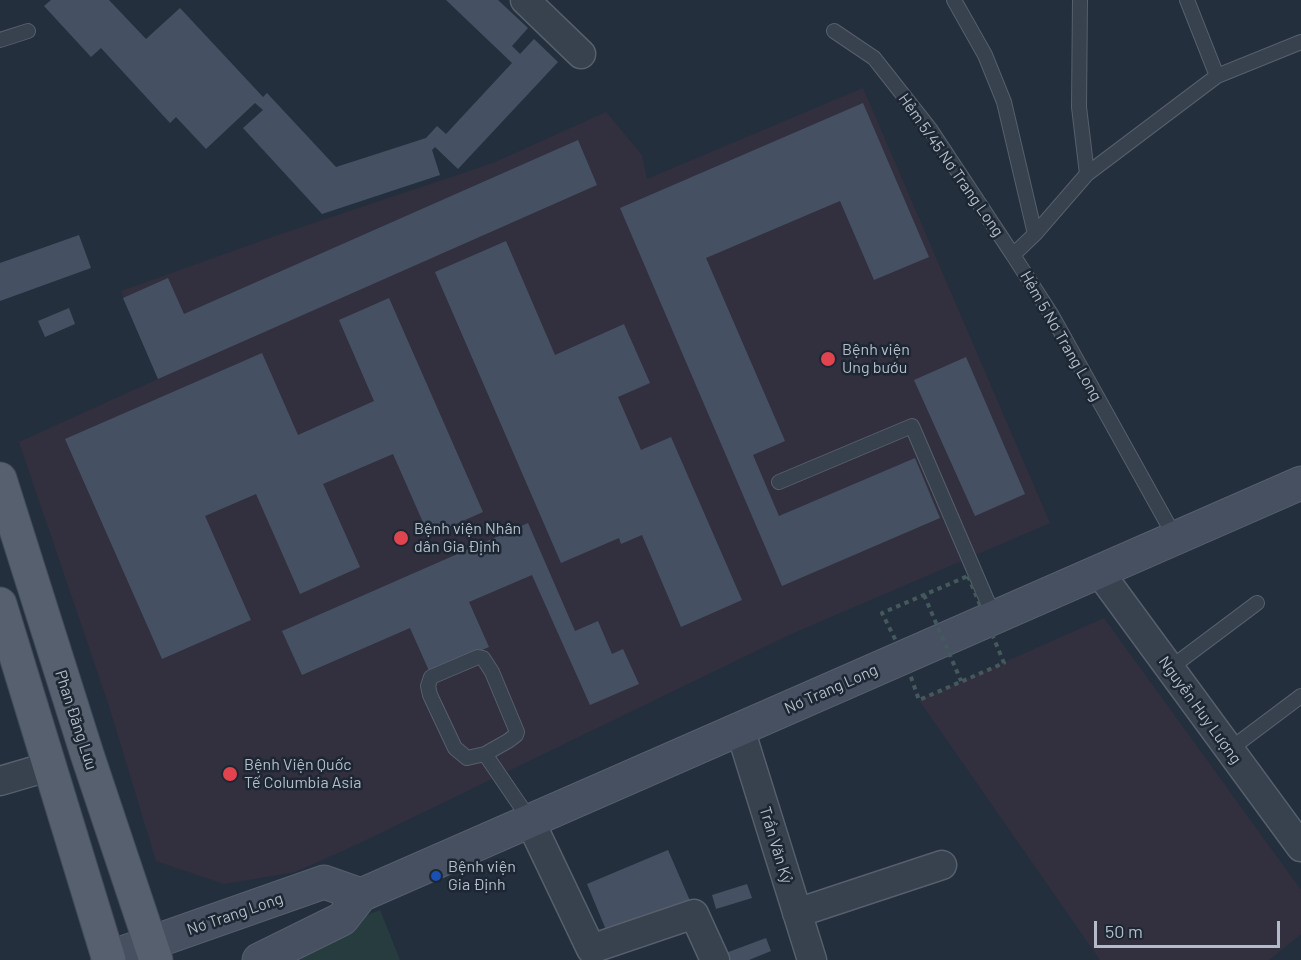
<!DOCTYPE html>
<meta charset="utf-8">
<style>
body{margin:0}
#map{position:relative;width:1301px;height:960px;overflow:hidden;background:#242f3e;font-family:Barlow,sans-serif}
canvas{display:block}
.scale{position:absolute;left:1094px;top:921px;width:186px;height:27px;box-sizing:border-box;border:3px solid #b4bcc9;border-top:0;padding-left:8px;font-size:18px;line-height:21px;white-space:nowrap;color:#b4bcc9;-webkit-text-stroke:4px #1d2633;paint-order:stroke}
</style>
<div id="map">
<canvas width="1301" height="960"></canvas>
<div class="scale">50 m</div>
</div>
<script>
const c = document.querySelector('canvas').getContext('2d');
c.lineJoin = 'round';
function fill(path, color) { c.fillStyle = color; c.fill(path, 'evenodd'); }
const toPath = rows => new Path2D(rows.map(r => 'M' + r).join(''));
function stroke(path, color, width, dash) { c.strokeStyle = color; c.lineWidth = width; c.lineCap = dash ? 'butt' : 'round'; c.setLineDash(dash || []); c.stroke(path); }
function write(font, color, halo, rows, align = 'center') {
  c.font = font + ' Barlow,sans-serif'; c.lineWidth = 5; c.setLineDash([]); c.textBaseline = 'middle'; c.strokeStyle = halo; c.fillStyle = color; for (const [text, x, y, turn = 0] of rows) {
    c.save(); c.translate(x, y); c.rotate((+turn || 0) * Math.PI / 180); c.textAlign = isNaN(turn) ? turn : align; if (halo) c.strokeText(text, 0, 0); c.fillText(text, 0, 0); c.restore();
  }
}
fill(toPath([
 [863,88,1050,523,789,635,360,843,295,872,224,884,156,861,109,706,19,442,158,379,121,291,275,236,493,163,606,112,642,155,647,179],
 [1104,618,1301,890,1301,934,1269,960,1100,960,919,700]
]), '#32303f');
fill(toPath([
 [380,910,400,960,265,960,273,953]
]), '#263c3f');
fill(toPath([
 [51,0,109,0,146,39,180,8,263,97,267,93,336,167,426,138,437,126,446,134,512,63,446,0,498,0,528,28,512,46,520,54,534,39,558,62,458,169,435,147,432,150,440,175,322,214,243,128,263,110,255,103,206,149,176,117,170,123,101,48,91,57,44,6],
 [863,103,929,257,874,280,840,201,706,258,785,441,753,455,779,516,915,458,940,518,782,586,620,208],
 [578,140,597,185,158,379,123,298,168,278,184,314],
 [79,235,91,268,0,301,0,263],
 [506,241,555,355,624,324,650,383,618,397,641,450,671,437,742,600,681,627,642,535,621,544,619,538,561,563,435,272],
 [389,298,483,512,429,536,393,454,323,484,360,567,300,594,256,494,205,516,251,620,162,659,65,439,262,353,298,435,374,401,339,320],
 [69,308,75,324,45,337,38,321],
 [966,357,1025,494,975,516,914,380],
 [528,523,575,631,598,621,612,654,623,649,639,684,590,705,532,575,469,602,489,647,430,673,410,628,302,675,282,631],
 [668,850,691,903,609,937,587,884],
 [747,884,752,898,716,909,712,895],
 [766,938,771,951,749,960,726,960,723,954]
]), '#455162');
const service = toPath([
 [954,0,985,55,1004,102,1035,234],
 [1080,0,1079,107,1087,174],
 [834,31,874,58,930,129,1013,255],
 [0,40,28,31],
 [1217,76,1301,42],
 [779,482,912,426,995,619],
 [1176,539,1051,314,1013,255,1035,234,1087,174,1217,76,1187,0],
 [1169,669,1257,603],
 [1229,750,1301,696],
 [485,754,508,741,516,735,517,732,492,672,483,658,478,657,431,677,428,686,430,695,455,748,467,758,485,754,530,820]
]);
const minor = toPath([
 [525,0,581,54],
 [1100,573,1301,847],
 [740,729,812,960],
 [0,781,51,766],
 [530,821,591,949,694,914,715,960],
 [797,913,942,865]
]);
const secondary = toPath([
 [108,958,324,882,361,895],
 [259,960,342,919,361,895,1301,483]
]);
const primary = toPath([
 [0,479,87,754,156,960],
 [0,604,109,960]
]);
stroke(service, '#565f6c', 16);
stroke(minor, '#565f6c', 31);
stroke(secondary, '#565f6c', 35);
stroke(primary, '#414a57', 35);
stroke(toPath([
 [968,576,1004,663,919,700,904,657,882,613,968,576]
]), '#44595c', 4, [4.5, 4.5]);
stroke(service, '#38414e', 14);
stroke(minor, '#38414e', 28);
stroke(secondary, '#465061', 33);
stroke(primary, '#56606e', 33);
stroke(toPath([
 [924,595,961,681]
]), '#44595c', 4, [4.5, 4.5]);
for (const [x, y, r, color] of [
 [828,359,8,"#e0444e"],
 [401,538,8,"#e0444e"],
 [230,774,8,"#e0444e"],
 [436,876,6,"#1a4fb4"]
]) { const dot = new Path2D(); dot.arc(x, y, r, 0, 2 * Math.PI); c.fillStyle = color; c.fill(dot); stroke(dot, '#1d2633', 2); }
write('16px', '#b4bcc9', '#1d2633', [
 ["Hẻm 5/45 Nơ Trang Long",951,165,55],
 ["Hẻm 5 Nơ Trang Long",1061,336,60],
 ["Nơ Trang Long",831,689,-24],
 ["Nguyễn Huy Lượng",1200,710,54],
 ["Phan Đăng Lưu",76,720,72],
 ["Trần Văn Kỷ",776,845,73],
 ["Nơ Trang Long",235,914,-19]
]);
write('16px', '#b4bcc9', '#1d2633', [
 ["Bệnh viện",842,350],
 ["Ung bướu",842,368],
 ["Bệnh viện Nhân",414,529],
 ["dân Gia Định",414,547],
 ["Bệnh Viện Quốc",244,765],
 ["Tế Columbia Asia",244,783],
 ["Bệnh viện",448,867],
 ["Gia Định",448,885]
], 'left');
</script>
